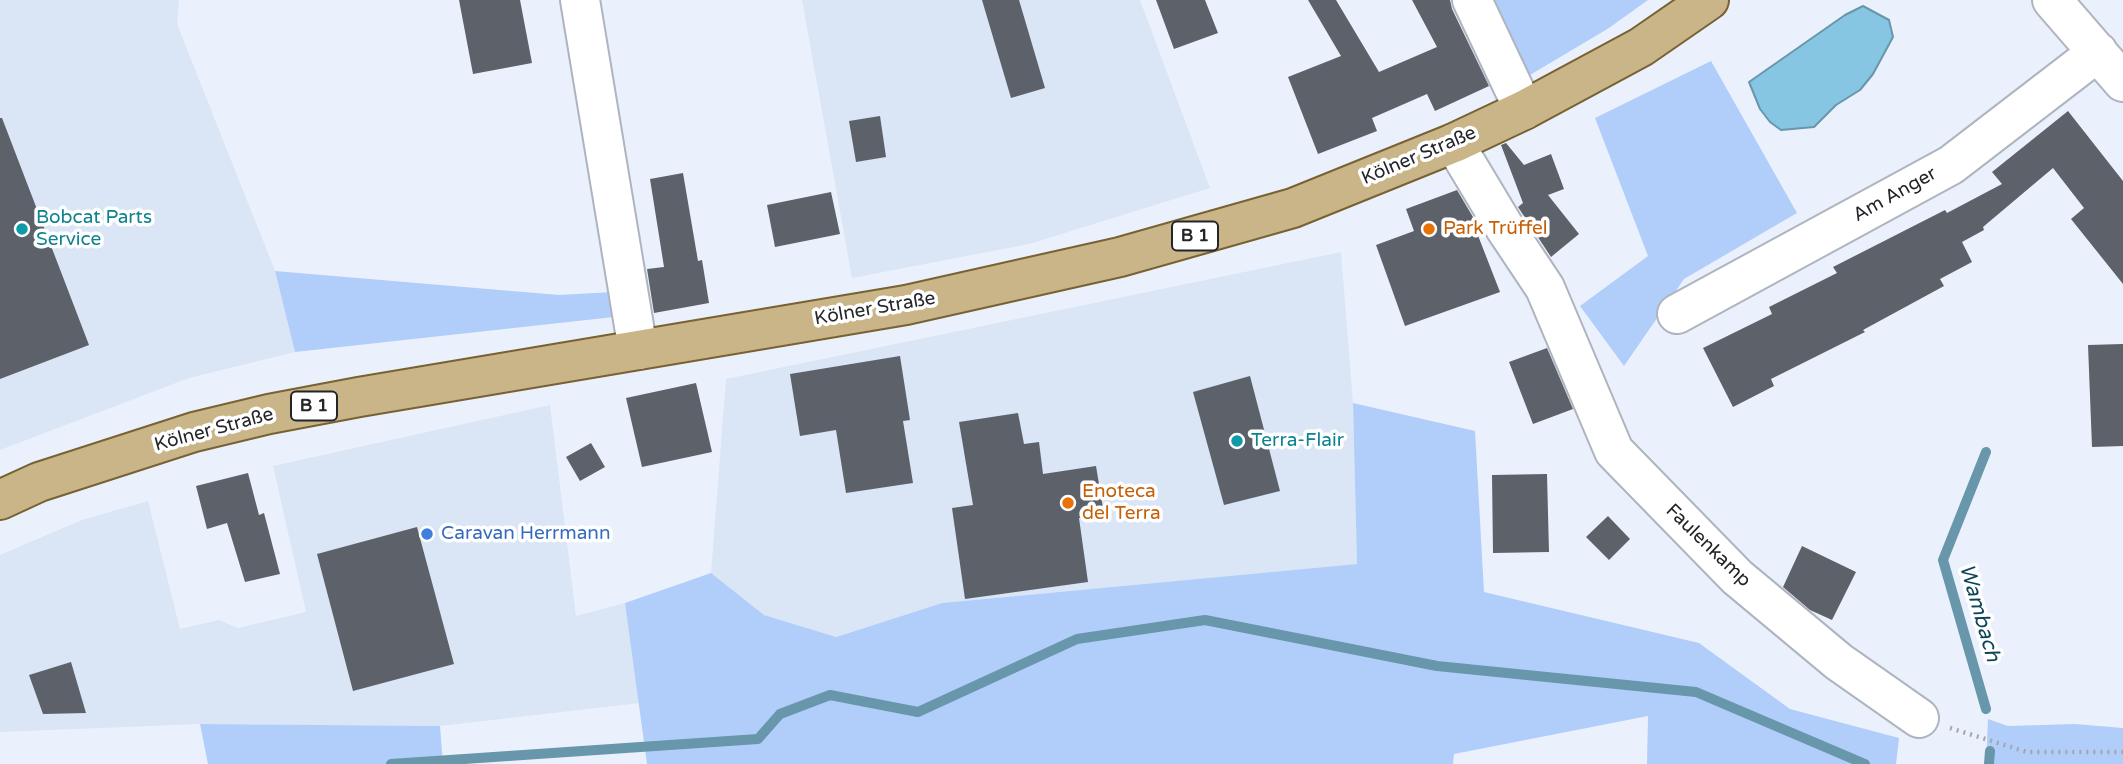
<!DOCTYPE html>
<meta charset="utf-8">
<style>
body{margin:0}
canvas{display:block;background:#ebf1fc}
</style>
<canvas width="2123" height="764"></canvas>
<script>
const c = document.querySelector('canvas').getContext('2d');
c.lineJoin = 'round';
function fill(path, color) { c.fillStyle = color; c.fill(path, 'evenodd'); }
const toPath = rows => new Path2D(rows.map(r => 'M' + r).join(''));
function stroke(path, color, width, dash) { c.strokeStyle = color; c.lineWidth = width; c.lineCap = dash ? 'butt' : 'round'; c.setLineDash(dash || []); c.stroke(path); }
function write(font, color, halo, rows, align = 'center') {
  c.font = font + ' "Varela Round",sans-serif'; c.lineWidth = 7; c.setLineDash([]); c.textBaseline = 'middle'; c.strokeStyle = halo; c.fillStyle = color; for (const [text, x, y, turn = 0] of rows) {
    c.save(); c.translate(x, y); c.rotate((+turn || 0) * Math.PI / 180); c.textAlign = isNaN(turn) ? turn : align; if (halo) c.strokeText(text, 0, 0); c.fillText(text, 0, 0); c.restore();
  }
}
fill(toPath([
 [0,0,179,0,177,24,275,271,295,352,189,378,0,450],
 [802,0,1140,0,1210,188,1029,244,852,278],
 [1341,252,1353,403,1357,564,942,603,835,637,764,615,711,573,726,379],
 [550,405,576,616,625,603,640,703,440,726,200,724,0,732,0,555,82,520,148,501,180,629,219,620,238,628,306,612,273,466]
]), '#dae5f5');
fill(toPath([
 [1493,0,1648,0,1609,28,1530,75],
 [1711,61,1797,213,1684,279,1624,366,1580,306,1648,256,1595,118],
 [275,271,559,295,613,292,614,317,295,352],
 [1353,403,1475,431,1484,592,1699,643,1790,709,1899,738,1896,764,1647,764,1648,716,1454,754,1453,764,647,764,625,603,711,573,764,615,836,637,942,603,1357,564],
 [1988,719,2008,726,2075,724,2123,728,2123,764,1986,764],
 [200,724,440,726,443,764,208,764]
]), '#b1cefb');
const water = toPath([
 [1863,6,1889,20,1893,37,1873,74,1860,90,1836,105,1814,127,1781,130,1770,122,1760,109,1749,82,1845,15,1863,6]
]);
fill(water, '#86c6e2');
stroke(water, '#6896aa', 2);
stroke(toPath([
 [1986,709,1943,560,1986,452],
 [391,764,758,739,780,714,830,695,918,712,1077,639,1205,620,1437,666,1696,692,1865,764],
 [1989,764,1990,751]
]), '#6896aa', 10);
fill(toPath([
 [459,0,520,0,532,63,473,74],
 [982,0,1019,0,1045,88,1011,98],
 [1156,0,1205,0,1218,33,1174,49],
 [1308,0,1336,0,1379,72,1437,47,1412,0,1450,0,1452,9,1489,86,1435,111,1427,94,1372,118,1377,131,1318,154,1288,77,1341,56],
 [2068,111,2123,181,2123,284,2071,219,2084,208,2053,168,1983,227,1984,230,1962,242,1972,262,1940,279,1944,286,1863,330,1865,332,1771,379,1774,386,1733,407,1703,348,1772,314,1769,307,1837,273,1833,267,1945,210,1947,213,2002,184,1992,172],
 [880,116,886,157,856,162,849,121],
 [0,118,2,118,89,345,0,379],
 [1506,143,1524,165,1551,154,1564,189,1548,195,1579,234,1551,257,1518,207,1523,203,1501,145],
 [683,173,698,261,702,260,709,303,654,313,647,269,664,267,650,179],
 [1457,190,1480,229,1481,231,1477,233,1500,292,1405,326,1376,245,1414,231,1406,209],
 [831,192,840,234,775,247,767,205],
 [2123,344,2123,446,2092,447,2088,345],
 [1547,348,1573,409,1533,424,1509,362],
 [900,356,910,420,903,421,913,483,846,493,836,430,800,436,790,374],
 [1250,376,1280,491,1224,505,1193,392],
 [696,383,712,452,642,467,626,398],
 [1018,413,1024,444,1039,442,1043,474,1096,466,1104,514,1079,518,1088,582,965,599,952,508,973,505,959,422],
 [591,443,605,467,580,481,566,457],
 [248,473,259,515,264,513,280,574,245,582,227,523,207,529,196,486],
 [1547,474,1549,552,1493,553,1492,475],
 [1608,516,1630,539,1609,560,1586,537],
 [417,527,454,664,353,691,317,554],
 [1802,546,1856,572,1832,620,1810,610,1783,587],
 [71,662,86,713,43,714,29,675]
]), '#5c616a');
const minor = toPath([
 [580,0,638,350],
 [1472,0,1524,110],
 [2052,0,2123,82],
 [1454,143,1505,228,1545,288,1614,451,1737,577,1839,662,1919,718],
 [1677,314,1951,165,2098,52]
]);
const major = toPath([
 [0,500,39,482,194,432,269,414,359,397,906,305,1120,257,1293,208,1454,143,1524,110,1641,47,1709,0]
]);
stroke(minor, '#aeb5be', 42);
stroke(major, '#786233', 42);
stroke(toPath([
 [1950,728,2027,752,2123,752]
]), '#a2a7af', 4.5, [2, 5]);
stroke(minor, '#fff', 38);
stroke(major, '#c9b588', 38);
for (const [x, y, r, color] of [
 [22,229,7,"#0f9aa8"],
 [1429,229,7,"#e8710a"],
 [1237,441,7,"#0f9aa8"],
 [1068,503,7,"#e8710a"],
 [427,534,7,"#3f7fe0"]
]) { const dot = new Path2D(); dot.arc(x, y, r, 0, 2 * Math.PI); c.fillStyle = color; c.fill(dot); stroke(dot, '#fff', 2.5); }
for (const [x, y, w] of [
 [1195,236,46],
 [314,406,46]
]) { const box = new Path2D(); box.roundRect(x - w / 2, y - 14.5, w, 29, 5); c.fillStyle = '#fff'; c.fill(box); stroke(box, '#232529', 2); }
write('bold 18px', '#232529', null, [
 ["B 1",1195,236],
 ["B 1",314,406]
]);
write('19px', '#232529', '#fff', [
 ["Kölner Straße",1419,156,-23],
 ["Am Anger",1895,195,-29],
 ["Kölner Straße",875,309,-10],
 ["Kölner Straße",214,430,-15],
 ["Faulenkamp",1708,546,44]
]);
write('19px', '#0d838f', '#fff', [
 ["Bobcat Parts",36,218],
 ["Service",36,240],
 ["Terra-Flair",1251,441]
], 'left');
write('19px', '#c56008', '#fff', [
 ["Park Trüffel",1443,229],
 ["Enoteca",1082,492],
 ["del Terra",1082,514]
], 'left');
write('19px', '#366cbe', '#fff', [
 ["Caravan Herrmann",441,534]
], 'left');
write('italic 21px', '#0c4458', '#fff', [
 ["Wambach",1979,613,74]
]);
</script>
